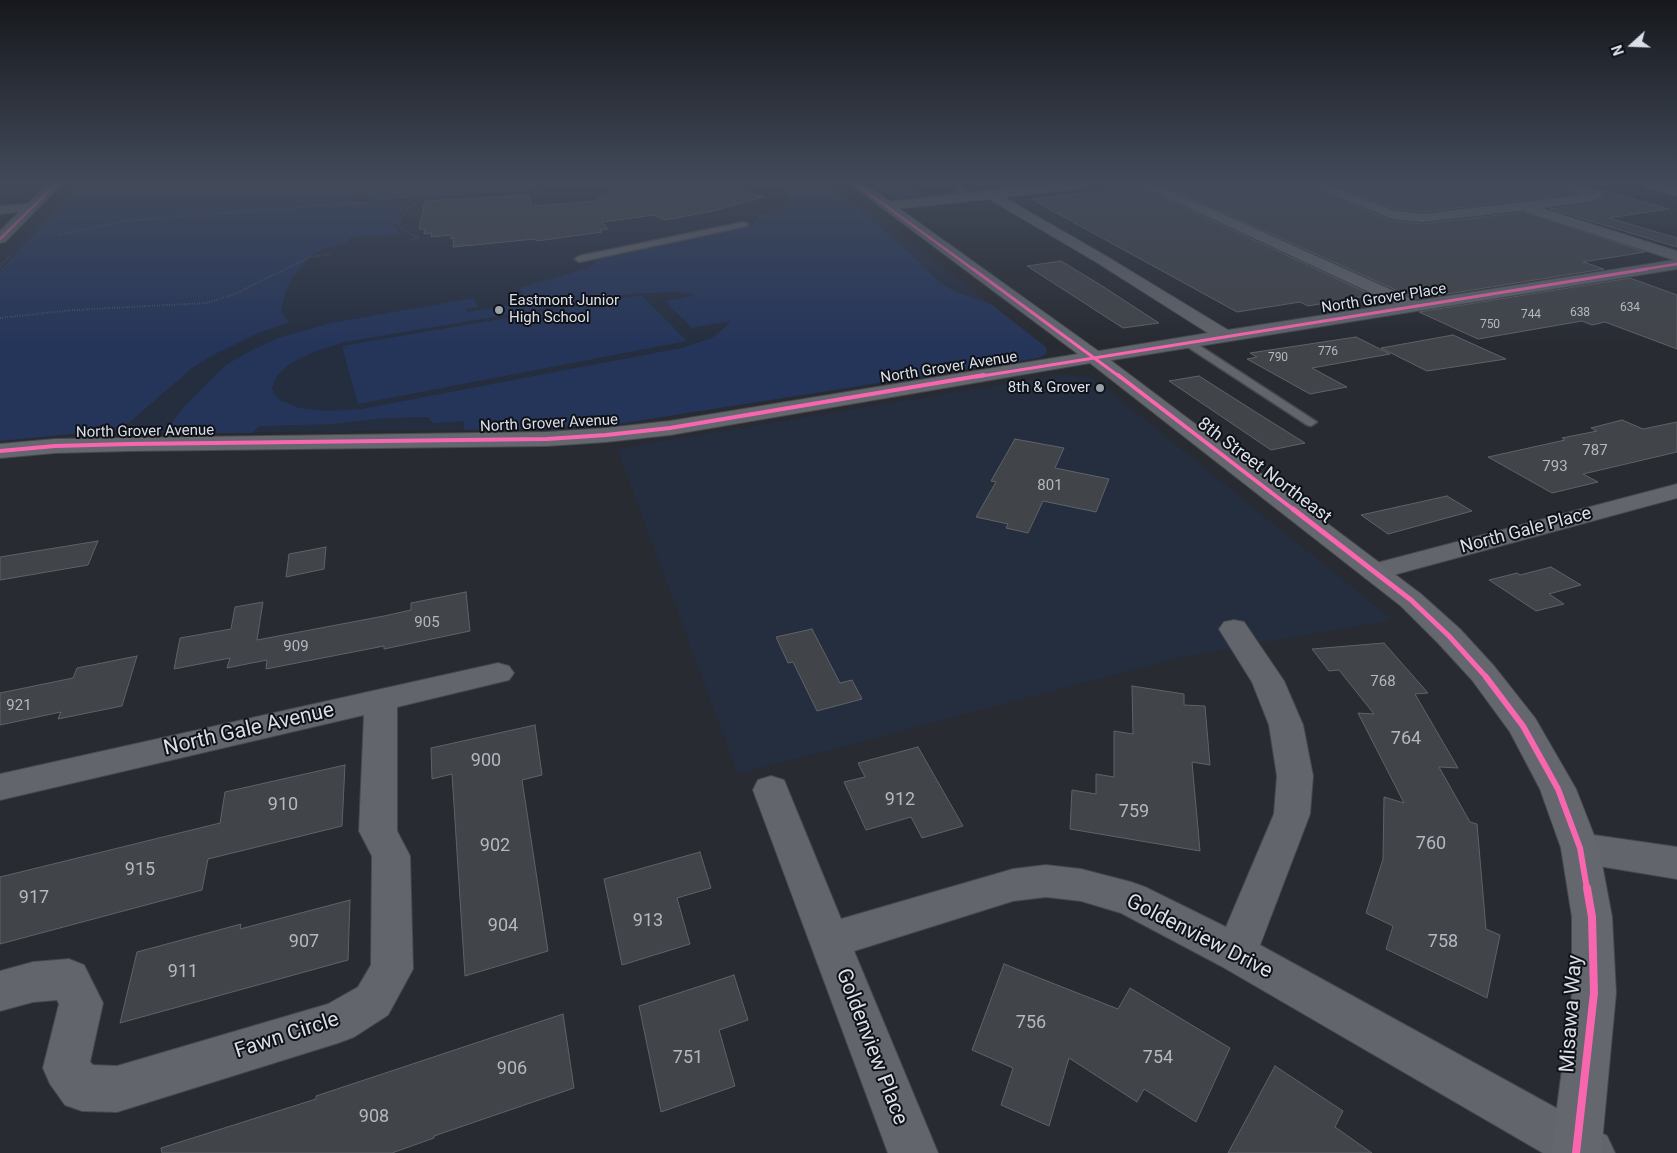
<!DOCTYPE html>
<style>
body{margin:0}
#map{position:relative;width:1677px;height:1153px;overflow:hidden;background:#282b32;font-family:Roboto,sans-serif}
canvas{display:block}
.north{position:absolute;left:1607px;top:20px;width:50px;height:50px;-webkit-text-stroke:4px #0f1218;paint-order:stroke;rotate:250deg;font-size:14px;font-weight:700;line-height:20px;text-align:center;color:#dbdfe8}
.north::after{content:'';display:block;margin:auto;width:18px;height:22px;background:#dbdfe8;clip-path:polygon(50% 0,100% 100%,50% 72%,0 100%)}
</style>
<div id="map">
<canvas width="1677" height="1153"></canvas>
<div class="north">N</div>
</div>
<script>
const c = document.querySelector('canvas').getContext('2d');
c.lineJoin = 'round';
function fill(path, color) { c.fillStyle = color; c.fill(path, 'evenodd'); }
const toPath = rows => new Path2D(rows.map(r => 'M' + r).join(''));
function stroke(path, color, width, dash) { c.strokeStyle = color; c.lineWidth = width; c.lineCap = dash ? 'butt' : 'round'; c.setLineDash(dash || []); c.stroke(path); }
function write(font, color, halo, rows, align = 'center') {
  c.font = font + ' Roboto,sans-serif'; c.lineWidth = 4; c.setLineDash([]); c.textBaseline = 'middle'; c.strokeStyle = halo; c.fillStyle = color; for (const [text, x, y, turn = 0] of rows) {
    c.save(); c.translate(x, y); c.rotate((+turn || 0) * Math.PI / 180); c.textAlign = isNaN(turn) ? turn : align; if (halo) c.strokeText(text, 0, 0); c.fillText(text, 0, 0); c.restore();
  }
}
fill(toPath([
 [67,184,830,184,846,197,862,204,1046,347,1047,351,1046,354,1038,358,624,423,551,429,464,430,187,433,101,431,0,441,0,251],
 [875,184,1042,184,898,201],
 [1058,375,1092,377,1393,620,1185,656,738,774,617,449]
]), '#252e3f');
fill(toPath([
 [81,184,364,184,363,194,353,197,352,201,395,204,405,207,393,225,400,235,349,238,347,243,323,249,310,257,293,276,285,294,281,312,289,322,256,334,211,356,192,368,127,424,101,431,0,441,0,270],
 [369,184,543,184,519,191,381,199,372,197,368,194],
 [787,184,824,184,854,205,906,249,940,283,956,292,992,305,1046,347,1046,354,1038,358,624,423,551,429,464,430,464,421,433,423,428,417,385,418,333,424,259,426,252,433,187,433,173,431,170,426,183,408,226,365,252,350,281,337,331,323,474,298,478,307,466,309,466,312,539,301,536,297,527,299,519,288,588,268,598,260,753,225,754,223,751,221,779,211,791,202,793,194],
 [677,292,697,295,665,301,692,328,730,321,728,325,712,338,681,348,362,409,328,411,299,408,280,400,274,394,272,388,277,375,292,362,316,351,345,342,630,294],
 [875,184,901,184,920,196,958,192,960,194,898,201],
 [641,295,687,341,358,404,342,346]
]), '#25355a');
const building = toPath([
 [625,184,718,184,763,197,713,211,665,220,654,215,602,222,608,229,600,230,602,232,537,241,535,239,453,247,454,238,451,239,451,235,431,237,432,233,424,234,425,229,419,229,425,201,530,195,531,206,575,203,594,201,625,184],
 [1216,184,1229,190,1276,184,1305,184,1392,221,1423,224,1524,212,1645,252,1583,262,1604,269,1416,299,1162,185,1216,184],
 [1332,184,1556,184,1575,194,1423,212,1395,209,1332,184],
 [1140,187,1372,295,1308,306,1300,302,1237,312,1031,199,1140,187],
 [1598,189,1669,209,1609,218,1677,238,1677,247,1550,209,1587,204,1601,200,1604,194,1598,189],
 [1061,261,1099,284,1159,323,1123,328,1027,266,1061,261],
 [1630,278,1677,295,1677,349,1605,322,1592,325,1582,321,1478,339,1419,312,1630,278],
 [1453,335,1506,359,1427,371,1381,348,1453,335],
 [1356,337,1390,354,1312,368,1347,387,1310,394,1247,359,1257,357,1250,353,1356,337],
 [1199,376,1254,411,1305,443,1271,450,1169,381,1199,376],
 [1622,420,1643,429,1677,422,1677,452,1583,474,1598,482,1552,493,1488,457,1565,440,1562,438,1597,431,1591,428,1622,420],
 [1015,439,1064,448,1055,468,1109,479,1096,512,1043,501,1028,533,1006,528,1008,524,976,517,996,482,991,481,1015,439],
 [1447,496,1472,511,1388,534,1361,515,1447,496],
 [98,541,88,565,0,580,0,557,98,541],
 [326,547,324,569,286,577,289,554,326,547],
 [1551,567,1581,585,1549,594,1564,604,1536,611,1489,580,1517,573,1520,575,1551,567],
 [466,592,470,631,384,649,384,646,266,669,267,660,227,668,230,658,174,669,180,638,231,629,235,607,263,602,257,640,384,616,411,610,411,603,466,592],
 [812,629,840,683,852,680,862,699,817,711,793,662,788,663,776,637,812,629],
 [1384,643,1428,693,1415,694,1458,768,1439,767,1470,822,1477,824,1486,929,1500,935,1487,998,1386,949,1393,926,1366,913,1383,859,1384,797,1404,803,1358,713,1374,714,1339,670,1329,671,1312,649,1384,643],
 [137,656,122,706,58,719,61,712,0,725,0,693,73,678,77,668,137,656],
 [1132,686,1184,694,1184,705,1205,706,1210,765,1192,762,1200,851,1070,829,1072,790,1096,794,1096,774,1114,777,1114,731,1133,734,1132,686],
 [535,725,542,775,522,780,548,951,465,976,452,774,432,779,431,748,535,725],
 [918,747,963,826,922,838,911,817,866,830,844,782,865,777,858,763,918,747],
 [345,765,342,826,208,859,202,890,0,944,0,877,220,823,225,792,345,765],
 [700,852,711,888,677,898,690,944,622,965,604,879,700,852],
 [350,900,348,960,120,1023,137,952,241,924,240,929,350,900],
 [1004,964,1118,1009,1130,988,1230,1048,1196,1122,1144,1089,1137,1102,1069,1058,1049,1126,1001,1105,1013,1068,972,1050,1004,964],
 [734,975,748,1020,719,1030,735,1086,661,1112,639,1006,734,975],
 [563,1014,574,1088,434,1136,434,1138,392,1153,162,1153,161,1148,316,1099,316,1096,563,1014],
 [1275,1066,1343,1111,1335,1127,1372,1153,1228,1153,1275,1066]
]);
fill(building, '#414449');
stroke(building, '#5f6268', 1);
const lane = toPath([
 [956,186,960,186,970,195,970,199,964,199,955,187,956,186],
 [744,222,748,224,747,226,579,262,575,259,579,256,744,222],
 [1187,339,1191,340,1317,422,1311,426,1307,425,1183,344,1183,340,1187,339]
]);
const street = toPath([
 [1046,184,1091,184,1085,188,1004,197,1106,256,1228,330,1395,304,1138,184,1156,184,1416,301,1674,260,1526,212,1525,210,1423,222,1393,219,1307,184,1326,184,1395,211,1423,214,1582,195,1558,184,1577,184,1600,192,1602,195,1600,198,1587,202,1541,208,1677,251,1677,269,1094,363,1087,361,1084,357,1087,353,1208,333,1096,262,989,199,886,210,879,206,886,202,1046,184],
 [32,203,39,207,37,210,0,214,0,206,32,203],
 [1677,484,1677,498,1375,580,1365,578,1361,572,1365,566,1677,484],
 [1234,620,1244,622,1284,681,1303,725,1313,776,1310,814,1260,945,1607,1136,1615,1153,1543,1153,1221,966,1121,913,1081,901,1046,897,1013,901,854,951,938,1153,888,1153,753,790,758,780,771,776,784,780,841,919,1013,869,1046,865,1081,869,1131,882,1145,887,1226,927,1274,814,1277,776,1269,725,1252,682,1219,629,1224,622,1234,620],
 [498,663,509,666,514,673,509,680,397,707,397,831,410,856,413,969,388,1015,354,1037,338,1043,117,1112,82,1111,65,1105,50,1084,43,1068,59,1004,57,1000,33,1002,0,1011,0,971,33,962,69,959,84,965,103,1003,90,1062,93,1065,117,1066,328,1004,358,987,371,965,372,856,359,831,364,715,0,800,0,774,498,663],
 [1580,833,1677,847,1677,879,1580,863,1567,859,1561,848,1567,837,1580,833]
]);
const secondary = toPath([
 [48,184,62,184,5,242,0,243,0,231,48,184],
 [850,184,865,184,1101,353,1421,594,1460,629,1494,666,1535,718,1576,789,1599,848,1612,917,1616,993,1601,1153,1551,1153,1572,993,1572,917,1561,848,1540,789,1510,732,1472,680,1438,643,1401,606,1090,363,670,435,606,442,547,446,130,451,55,453,0,458,0,444,55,439,547,432,606,428,670,421,1078,354,850,184],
 [1644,184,1665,184,1677,188,1677,196,1646,187,1644,184]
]);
stroke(lane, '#46484f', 3);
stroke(street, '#46484f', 2);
stroke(secondary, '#46484f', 2);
stroke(toPath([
 [366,184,366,197,377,199,543,189],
 [790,193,839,190],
 [396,202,417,200],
 [759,217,777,211,790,201,790,193,783,184],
 [59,235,124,221,339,204,390,202,408,207],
 [411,240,419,237,406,232,397,224,408,207,426,199],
 [0,266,10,256],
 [0,318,73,310,206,303,235,294,310,257,330,254]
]), '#64666b', 2, [0.5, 2]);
fill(lane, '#62656b');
fill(street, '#62656b');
fill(secondary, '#64676e');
stroke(toPath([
 [856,184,974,270],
 [0,239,56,184],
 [1639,270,1677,264]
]), '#f766af', 2.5);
stroke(toPath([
 [973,269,1120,377],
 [976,377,1647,269]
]), '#f766af', 3);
stroke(toPath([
 [1118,375,1294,510],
 [0,451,55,446,130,444,547,439,606,435,670,428,984,375]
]), '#f766af', 4);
stroke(toPath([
 [1293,509,1411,600,1449,636,1487,678]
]), '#f766af', 5);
stroke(toPath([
 [1486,677,1523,726,1558,789,1580,848,1587,889]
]), '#f766af', 6);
stroke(toPath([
 [1576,1153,1594,993,1592,917,1587,888]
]), '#f766af', 8);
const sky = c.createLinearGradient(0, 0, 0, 346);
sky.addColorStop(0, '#16181c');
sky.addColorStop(0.53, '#424a5a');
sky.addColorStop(1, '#424a5a00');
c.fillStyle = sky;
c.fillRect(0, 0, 1677, 346);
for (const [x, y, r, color] of [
 [499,310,5,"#9ca0a8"],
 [1100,388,5,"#9ca0a8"]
]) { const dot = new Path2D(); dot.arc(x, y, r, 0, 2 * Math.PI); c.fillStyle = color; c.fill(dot); stroke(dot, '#0f1218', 2); }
write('12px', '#b4b8c0', null, [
 ["634",1630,308],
 ["638",1580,313],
 ["744",1531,315],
 ["750",1490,325],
 ["776",1328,352],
 ["790",1278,358]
]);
write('15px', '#dbdfe8', '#0f1218', [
 ["North Grover Place",1384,299,-9],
 ["North Grover Avenue",949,368,-9],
 ["North Grover Avenue",549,424,-3],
 ["North Grover Avenue",145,432,-1]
]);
write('15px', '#dbdfe8', '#0f1218', [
 ["Eastmont Junior",509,301],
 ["High School",509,318],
 ["8th & Grover",1090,388,"right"]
], 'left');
write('15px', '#b4b8c0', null, [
 ["787",1595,451],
 ["793",1555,467],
 ["801",1050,486],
 ["905",427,623],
 ["909",296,647],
 ["768",1383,682],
 ["921",19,706]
]);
write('18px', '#dbdfe8', '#0f1218', [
 ["8th Street Northeast",1264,471,37],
 ["North Gale Place",1526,531,-15]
]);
write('18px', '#b4b8c0', null, [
 ["764",1406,739],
 ["900",486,761],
 ["912",900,800],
 ["910",283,805],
 ["759",1134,812],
 ["760",1431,844],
 ["902",495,846],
 ["915",140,870],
 ["917",34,898],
 ["913",648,921],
 ["904",503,926],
 ["907",304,942],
 ["758",1443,942],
 ["911",183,972],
 ["756",1031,1023],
 ["751",688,1058],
 ["754",1158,1058],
 ["906",512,1069],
 ["908",374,1117]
]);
write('21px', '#dbdfe8', '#0f1218', [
 ["North Gale Avenue",249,730,-13],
 ["Goldenview Drive",1199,937,27],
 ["Misawa Way",1572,1014,-86],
 ["Fawn Circle",287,1036,-18],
 ["Goldenview Place",871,1047,69]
]);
</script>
